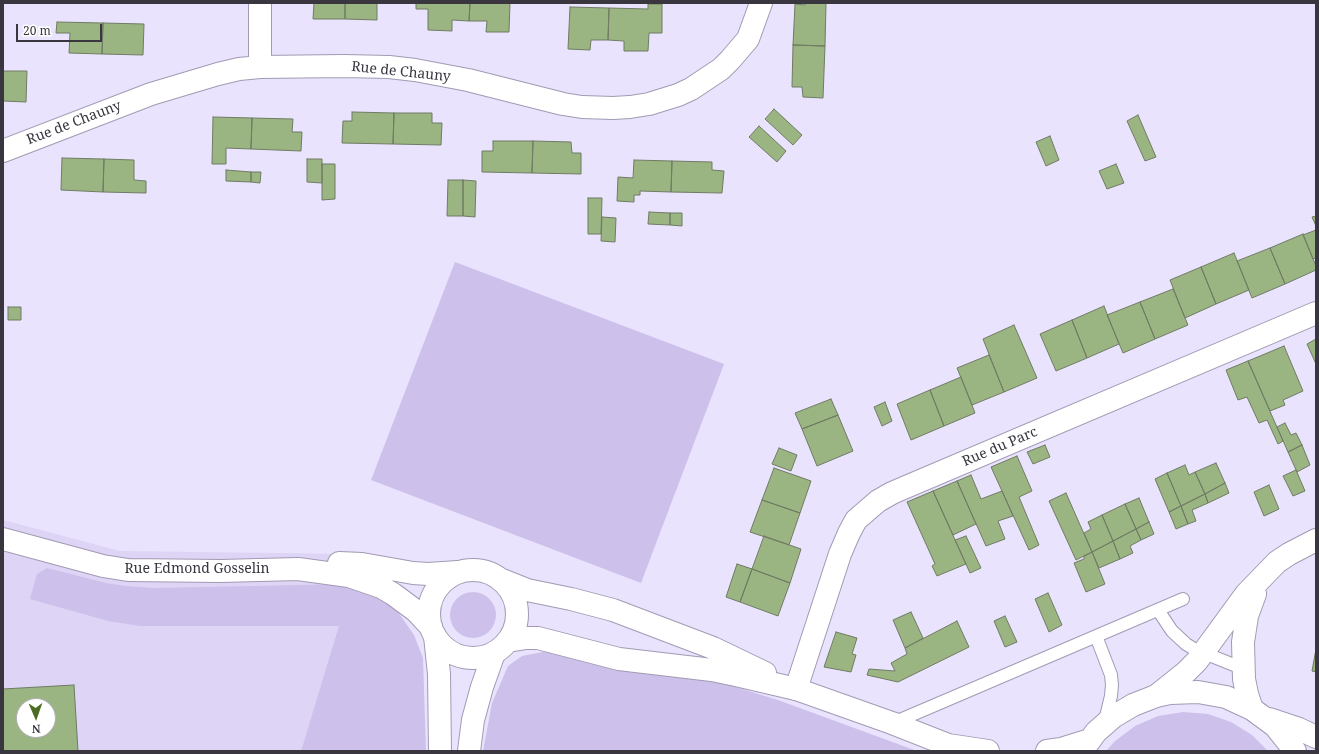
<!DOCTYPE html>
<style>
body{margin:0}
#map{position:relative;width:1319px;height:754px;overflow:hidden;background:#eae3fd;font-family:"Noto Serif",serif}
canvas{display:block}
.frame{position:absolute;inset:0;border:4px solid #393640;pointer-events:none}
.north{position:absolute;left:16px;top:698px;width:40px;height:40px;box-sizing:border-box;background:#fff;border:1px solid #b0afb3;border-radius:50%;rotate:178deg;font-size:11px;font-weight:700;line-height:16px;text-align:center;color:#393640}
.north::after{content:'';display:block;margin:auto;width:14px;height:18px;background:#4c6c23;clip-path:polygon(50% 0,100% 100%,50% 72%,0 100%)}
.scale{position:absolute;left:16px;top:24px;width:86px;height:18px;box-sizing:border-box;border:2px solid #393640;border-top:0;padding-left:5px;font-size:12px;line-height:14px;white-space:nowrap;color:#393640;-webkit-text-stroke:3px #fff;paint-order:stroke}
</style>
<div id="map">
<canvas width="1319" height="754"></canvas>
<div class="frame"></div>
<div class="north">N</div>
<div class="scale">20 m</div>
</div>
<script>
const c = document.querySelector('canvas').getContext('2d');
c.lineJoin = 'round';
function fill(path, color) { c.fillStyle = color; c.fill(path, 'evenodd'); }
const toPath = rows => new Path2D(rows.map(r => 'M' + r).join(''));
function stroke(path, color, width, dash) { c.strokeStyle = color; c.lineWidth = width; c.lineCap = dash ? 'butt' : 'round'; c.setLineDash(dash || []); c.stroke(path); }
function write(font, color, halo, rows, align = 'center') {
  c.font = font + ' "Noto Serif",serif'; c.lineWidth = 3; c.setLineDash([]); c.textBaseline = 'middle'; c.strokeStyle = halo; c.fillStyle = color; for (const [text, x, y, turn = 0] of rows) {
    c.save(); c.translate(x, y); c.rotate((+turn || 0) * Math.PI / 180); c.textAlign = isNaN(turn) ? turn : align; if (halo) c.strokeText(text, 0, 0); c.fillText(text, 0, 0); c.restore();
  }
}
fill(toPath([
 [3,520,120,551,355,554,340,626,301,751,3,751],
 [24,706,48,706,48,730,24,730]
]), '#ded4f6');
fill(toPath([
 [455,262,724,364,641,583,371,480],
 [47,568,106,583,126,586,154,588,350,584,373,592,398,612,414,635,423,658,426,751,301,751,339,626,140,626,108,621,30,599,37,574],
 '450 615a23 23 0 1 1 46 0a23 23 0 1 1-46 0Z',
 [548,651,600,666,709,679,778,700,917,751,483,751,492,703,508,666,522,656],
 [1183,712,1208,714,1231,722,1252,735,1268,751,1106,751,1115,741,1135,726,1158,716]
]), '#cdc0eb');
const building = toPath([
 [314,3,345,3,345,19,313,19,314,3],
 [345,3,377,3,377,20,345,19,345,3],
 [416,3,470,3,469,21,452,20,452,31,428,30,428,9,416,9,416,3],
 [470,3,510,3,509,32,486,32,487,21,469,21,470,3],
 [805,3,826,3,825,46,793,45,795,4,805,5,805,3],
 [648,4,662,4,662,33,649,33,648,51,624,51,624,41,608,40,609,8,648,9,648,4],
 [570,7,609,8,608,40,591,40,590,50,568,49,570,7],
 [57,22,103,23,102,54,69,53,70,33,56,33,57,22],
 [103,23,144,24,143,55,102,54,103,23],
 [793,45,825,46,823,98,803,97,802,87,792,87,793,45],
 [3,71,27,71,26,102,3,101,3,71],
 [774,109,802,135,793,145,765,119,774,109],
 [352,112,394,113,393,144,342,143,343,121,352,121,352,112],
 [394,113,432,113,432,123,442,123,441,145,393,144,394,113],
 [1138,115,1156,157,1145,161,1127,121,1138,115],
 [213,117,252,118,251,149,226,148,226,164,212,164,213,117],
 [252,118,293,119,292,132,302,132,301,151,251,149,252,118],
 [759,126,786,151,777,162,749,137,759,126],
 [1050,136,1059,160,1046,166,1036,142,1050,136],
 [493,141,533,141,532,173,482,172,482,151,493,151,493,141],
 [533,141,571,142,572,153,581,153,581,174,532,173,533,141],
 [62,158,104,159,103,192,61,190,62,158],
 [104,159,134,160,134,180,146,181,146,193,103,192,104,159],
 [307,159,322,159,322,183,307,182,307,159],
 [634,160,672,161,671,192,640,191,640,195,634,195,634,202,617,201,618,177,633,178,634,160],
 [672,161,712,162,712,170,724,171,722,193,671,192,672,161],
 [322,164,335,164,335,199,322,200,322,164],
 [1116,164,1124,183,1107,189,1099,171,1116,164],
 [226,170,251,172,251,182,226,181,226,170],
 [251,172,261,172,260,183,251,182,251,172],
 [448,180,463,180,463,216,447,216,448,180],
 [463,180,476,181,475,217,463,216,463,180],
 [588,198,602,198,601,234,588,234,588,198],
 [649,212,670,213,670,225,648,224,649,212],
 [670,213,682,213,682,226,670,225,670,213],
 [1316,216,1316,226,1312,217,1316,216],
 [602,217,616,218,615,242,601,241,602,217],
 [1316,230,1316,258,1313,259,1303,235,1316,230],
 [1303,234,1316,266,1316,270,1285,284,1270,248,1303,234],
 [1270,248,1285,284,1252,298,1237,261,1270,248],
 [1234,253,1249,290,1216,304,1201,267,1234,253],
 [1201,267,1216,304,1185,318,1170,280,1201,267],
 [1173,289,1188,325,1155,339,1140,302,1173,289],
 [1140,302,1155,339,1123,353,1107,315,1140,302],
 [1104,306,1119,344,1087,358,1072,320,1104,306],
 [8,307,21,307,21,320,8,320,8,307],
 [1072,320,1087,358,1056,371,1040,334,1072,320],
 [1014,325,1037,378,1004,392,983,339,1014,325],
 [1316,339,1316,364,1307,344,1316,339],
 [1284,346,1303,391,1283,400,1285,405,1270,411,1248,361,1284,346],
 [989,355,1004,392,972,405,957,368,989,355],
 [1248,361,1283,441,1278,444,1267,420,1259,423,1247,397,1238,400,1226,370,1248,361],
 [961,377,975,413,944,426,930,390,961,377],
 [930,390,944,426,911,440,897,404,930,390],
 [831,399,838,415,802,429,795,413,831,399],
 [885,402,892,421,882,426,874,407,885,402],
 [838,415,853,451,817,466,802,429,838,415],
 [1285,423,1291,435,1296,433,1302,445,1288,452,1277,427,1285,423],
 [1045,445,1050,457,1033,464,1027,452,1045,445],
 [1302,445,1310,465,1297,472,1288,452,1302,445],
 [779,448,797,455,791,471,772,464,779,448],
 [1017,456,1032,491,1019,497,1039,545,1029,550,991,467,1017,456],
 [1216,463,1225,483,1205,494,1195,472,1216,463],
 [1185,465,1189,475,1195,472,1205,494,1181,506,1167,473,1185,465],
 [774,468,811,481,800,513,762,500,774,468],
 [1296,470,1305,491,1293,496,1283,476,1296,470],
 [1167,473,1181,506,1169,512,1155,479,1167,473],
 [971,475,981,499,1002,491,1013,516,998,521,1005,539,986,546,957,481,971,475],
 [957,481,976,524,953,535,933,491,957,481],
 [1225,483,1229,493,1208,503,1205,494,1225,483],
 [1269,485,1279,509,1264,516,1254,492,1269,485],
 [933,491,966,564,937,576,932,566,935,564,907,502,933,491],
 [1066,493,1092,552,1076,560,1049,501,1066,493],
 [1205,494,1208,503,1192,510,1196,521,1188,524,1181,506,1205,494],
 [1139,498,1149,522,1136,529,1125,504,1139,498],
 [762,500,800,513,789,545,750,532,762,500],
 [1125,504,1136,529,1113,541,1102,515,1125,504],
 [1181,506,1188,524,1176,529,1169,512,1181,506],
 [1102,515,1113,541,1092,552,1084,533,1091,529,1088,522,1102,515],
 [1149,522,1154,534,1141,540,1136,529,1149,522],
 [1136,529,1141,540,1130,546,1133,553,1120,559,1113,541,1136,529],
 [764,536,801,549,790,583,752,569,764,536],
 [966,536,981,568,970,573,955,540,966,536],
 [1113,541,1120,559,1099,568,1092,552,1113,541],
 [1092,552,1105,584,1086,592,1074,563,1084,559,1084,556,1092,552],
 [737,564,752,569,740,602,726,597,737,564],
 [752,569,790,583,778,616,740,602,752,569],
 [1048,593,1062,625,1049,632,1035,599,1048,593],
 [911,612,923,638,905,648,893,620,911,612],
 [1005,616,1017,642,1005,647,994,621,1005,616],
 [957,621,969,647,898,682,867,675,869,669,895,671,891,663,907,654,905,648,957,621],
 [836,632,857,638,852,654,856,655,851,672,824,667,836,632],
 [1316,649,1316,672,1312,671,1316,649],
 [74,685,78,751,3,751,3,689,74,685],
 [24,706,48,706,48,730,24,730,24,706]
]);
fill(building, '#9ab482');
stroke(building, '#6f7b64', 1);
const lane = toPath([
 [1158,610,1172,631,1186,644,1194,649,1244,669],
 [1096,636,1111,675,1112,685,1111,696,1105,721],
 [893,723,1183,599]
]);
const street = toPath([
 [260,3,260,67],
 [3,151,151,94,218,74,239,69,260,67,344,66,389,67,415,70,468,80,563,104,582,107,613,108,630,107,649,104,678,95,691,89,721,69,730,60,748,39,761,3],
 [3,539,103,566,128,570,220,571,298,569,349,576,381,587,393,594,416,611,431,627],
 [339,563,362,564,413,573,428,574,458,572],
 [796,689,840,554,849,533,856,520,878,501,892,493,913,484,1316,313],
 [1156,696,1186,672,1197,661,1246,594,1277,562,1289,554,1316,540],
 [1252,709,1247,694,1244,679,1243,642,1247,616,1255,594]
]);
const secondary = toPath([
 '429 614a44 44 0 1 1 88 0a44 44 0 1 1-88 0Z',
 [502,580,527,590,571,599,613,610,713,648,765,673],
 [508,641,526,638,538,638,619,659,712,670,736,675,796,689,892,723,948,745,961,751],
 [1269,719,1299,729,1316,737],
 [948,745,988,751],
 [1047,751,1061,749,1090,740],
 [1082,751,1096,732,1104,725,1113,717,1133,705,1156,696,1170,693,1198,692,1226,697,1252,709,1275,726,1295,751]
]);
const highway = toPath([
 [435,636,439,674,440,751],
 [469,751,473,720,482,687,494,653]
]);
stroke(lane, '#a29ab3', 14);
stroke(street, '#a29ab3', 24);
stroke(secondary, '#a29ab3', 24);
stroke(highway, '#a29ab3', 24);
stroke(lane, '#fff', 12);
stroke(street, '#fff', 22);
stroke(secondary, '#fff', 22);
stroke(highway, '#fff', 22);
write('14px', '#393640', '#fff', [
 ["Rue de Chauny",401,72,6],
 ["Rue de Chauny",74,123,-21],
 ["Rue du Parc",1000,447,-23],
 ["Rue Edmond Gosselin",197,569]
]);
</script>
